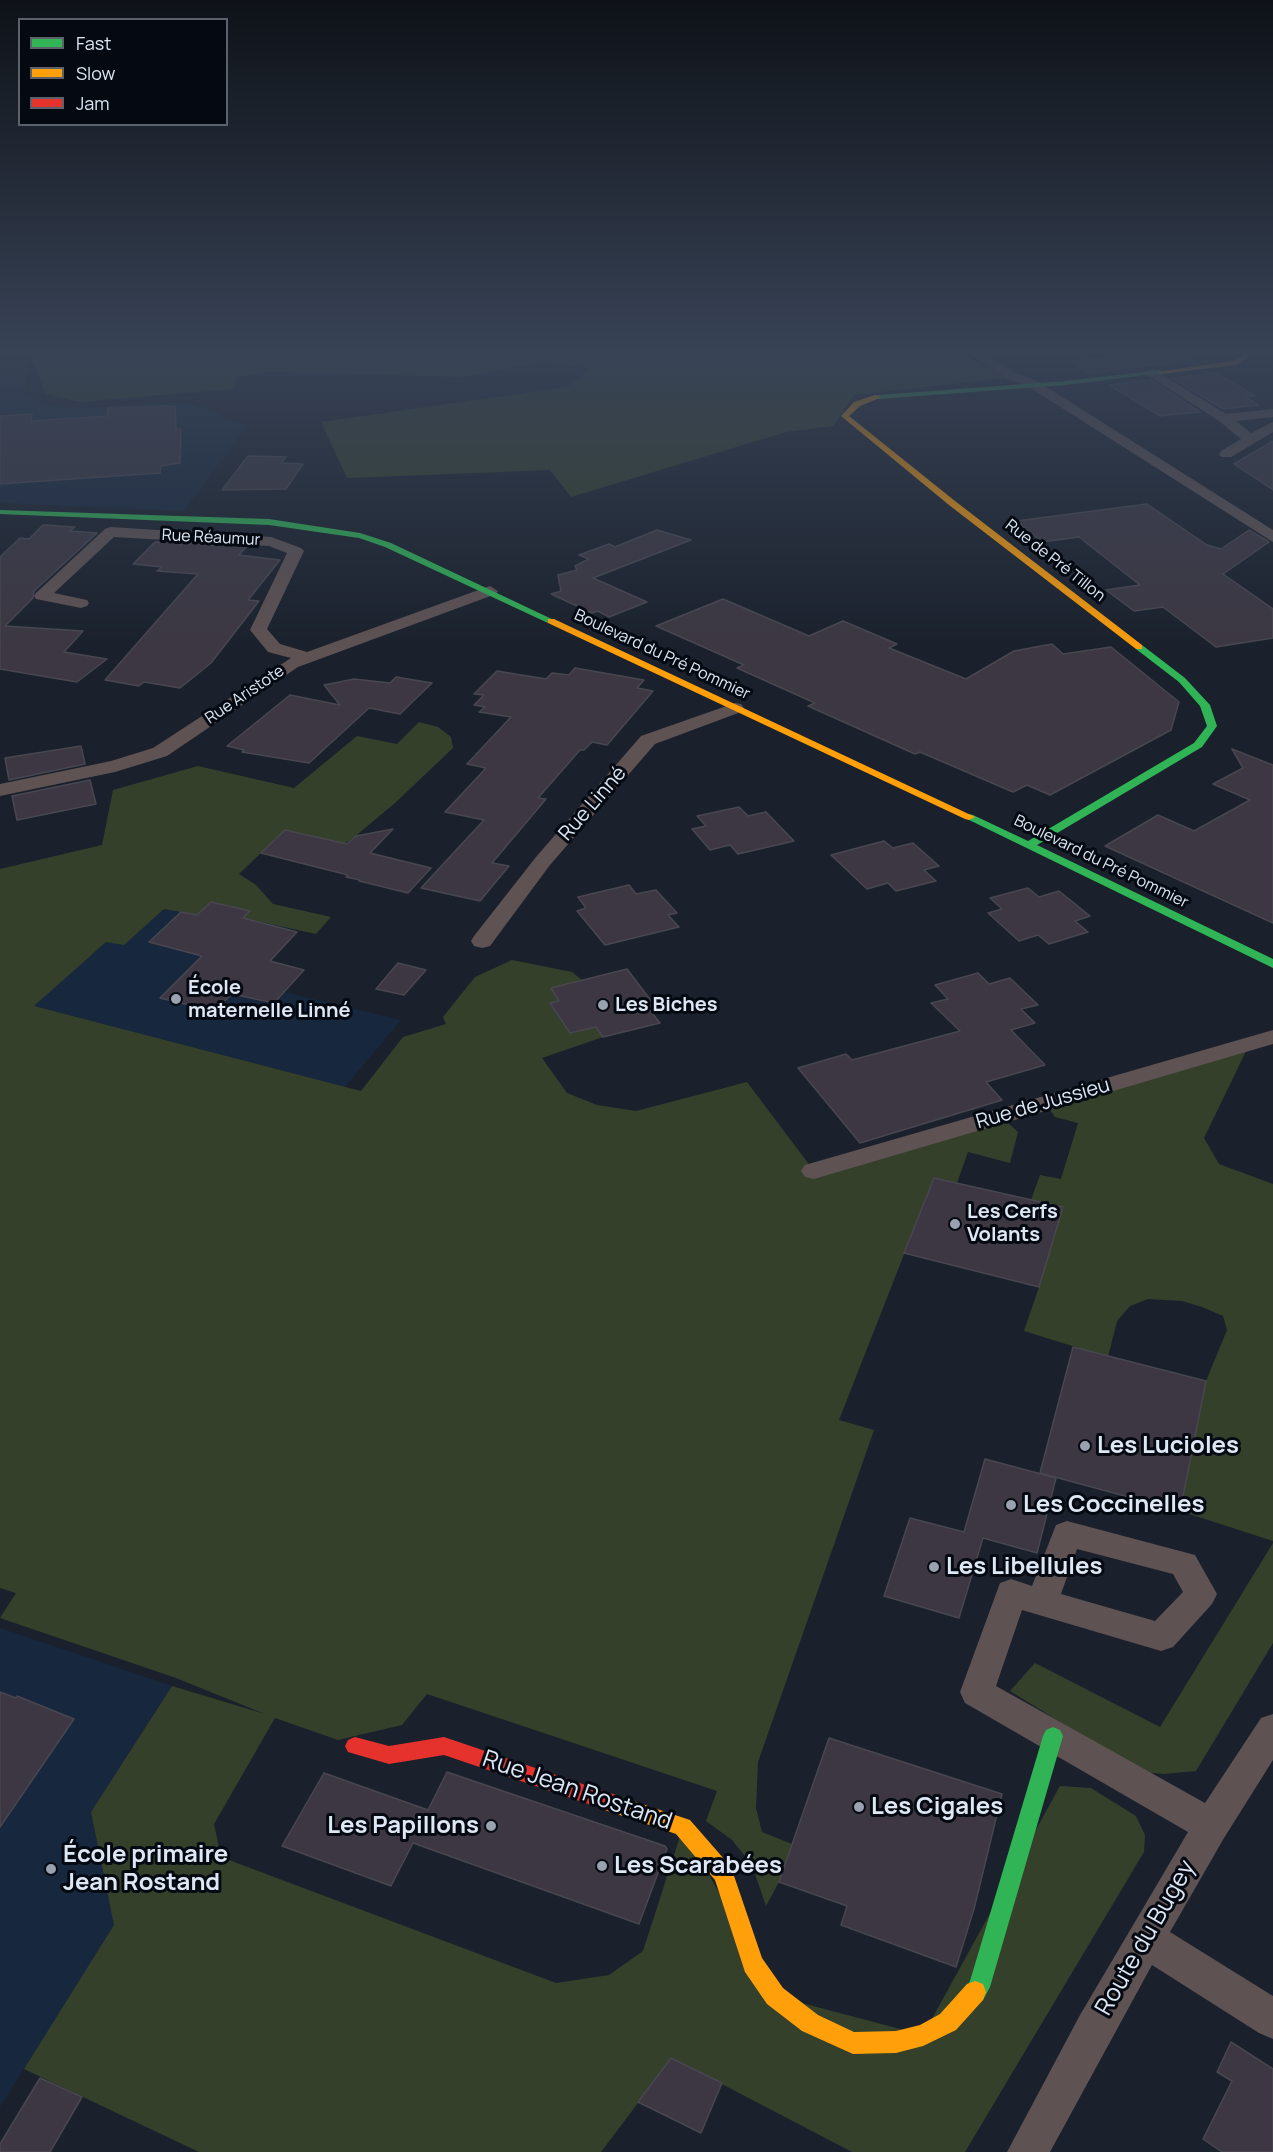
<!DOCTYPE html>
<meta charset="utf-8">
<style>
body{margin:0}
#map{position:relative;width:1273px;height:2152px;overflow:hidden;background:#1a212c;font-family:Manrope,sans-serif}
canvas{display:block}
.legend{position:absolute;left:18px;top:18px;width:210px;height:108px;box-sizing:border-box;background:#050a12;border:2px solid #5c626c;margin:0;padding:8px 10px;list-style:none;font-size:18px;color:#dee7f4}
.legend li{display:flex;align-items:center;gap:12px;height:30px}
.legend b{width:30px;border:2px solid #5c626c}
</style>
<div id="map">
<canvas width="1273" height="2152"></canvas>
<ul class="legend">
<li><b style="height:8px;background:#30b455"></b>Fast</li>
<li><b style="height:8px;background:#ff9f0a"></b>Slow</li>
<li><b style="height:8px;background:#e5322d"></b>Jam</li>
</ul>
</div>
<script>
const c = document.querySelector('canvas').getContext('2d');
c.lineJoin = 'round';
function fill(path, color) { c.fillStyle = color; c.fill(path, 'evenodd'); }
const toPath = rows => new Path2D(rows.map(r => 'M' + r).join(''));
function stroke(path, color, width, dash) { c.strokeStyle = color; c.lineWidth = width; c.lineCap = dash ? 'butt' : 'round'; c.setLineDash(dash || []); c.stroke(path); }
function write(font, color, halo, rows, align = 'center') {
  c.font = font + ' Manrope,sans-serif'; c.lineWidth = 6; c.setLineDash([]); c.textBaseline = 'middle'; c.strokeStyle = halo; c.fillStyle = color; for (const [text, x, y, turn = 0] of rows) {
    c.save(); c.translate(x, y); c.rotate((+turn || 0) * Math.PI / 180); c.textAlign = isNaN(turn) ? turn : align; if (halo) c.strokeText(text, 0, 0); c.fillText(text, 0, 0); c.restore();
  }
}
fill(toPath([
 [29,352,25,395,60,409,187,402,247,426,184,511,0,503,0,355],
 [211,902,250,911,297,932,285,945,280,944,266,960,304,970,284,992,401,1020,345,1087,33,1006,106,942,124,944,164,909,196,915],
 [0,1628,172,1686,91,1812,115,1925,0,2107]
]), '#17273d');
fill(toPath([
 [0,351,959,351,1006,378,854,395,833,426,786,432,571,497,550,470,347,478,321,422,567,387,590,369,544,361,464,377,271,372,237,377,234,389,79,402,46,394,29,352,0,355],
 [419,722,438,727,451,737,453,748,395,803,352,839,342,845,285,830,239,874,256,885,273,904,331,917,316,934,243,918,249,911,211,902,197,915,164,909,124,945,106,942,34,1006,361,1091,403,1037,446,1024,443,1017,475,977,512,960,572,972,582,980,552,988,559,1001,550,1004,570,1033,596,1027,603,1037,542,1058,567,1093,597,1105,636,1111,747,1082,814,1171,1000,1116,1018,1132,1010,1163,968,1152,957,1183,934,1178,839,1420,874,1430,758,1762,756,1808,762,1832,792,1844,779,1882,766,1906,752,1865,732,1840,706,1821,717,1791,427,1694,402,1725,338,1740,275,1718,214,1824,221,1857,556,1983,609,1975,643,1951,683,1827,775,1996,923,2035,1060,1786,1091,1788,1136,1816,1145,1835,1144,1852,965,2152,852,2152,672,2058,601,2152,199,2152,24,2069,114,1925,91,1812,172,1686,265,1714,176,1678,0,1618,16,1593,0,1588,0,869,102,845,113,790,198,766,294,788,357,736,397,744],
 [1250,1043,1204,1138,1219,1164,1273,1184,1273,1541,1180,1511,1206,1381,1227,1330,1223,1316,1202,1307,1182,1301,1148,1299,1130,1306,1117,1321,1108,1357,1024,1331,1039,1287,1031,1200,1040,1175,1061,1179,1078,1123,1055,1117,1045,1103],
 [1273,1543,1273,1643,1196,1771,1164,1774,1141,1772,1010,1691,1035,1663,1160,1727]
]), '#34402a');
const building = toPath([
 [1179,351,1194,360,1089,373,1070,361,1179,351],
 [1216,373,1255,396,1245,397,1259,405,1223,409,1172,378,1216,373],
 [1151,380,1200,412,1160,416,1109,385,1151,380],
 [175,406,176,429,181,429,180,463,161,466,160,473,0,484,0,416,32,414,31,421,107,416,108,408,175,406],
 [1273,441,1273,490,1234,464,1273,441],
 [248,456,286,457,281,463,303,464,286,489,222,490,248,456],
 [1147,504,1207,545,1221,549,1249,530,1269,542,1223,574,1273,609,1273,638,1216,647,1163,607,1134,611,1106,590,1140,585,1079,537,1042,542,1016,521,1147,504],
 [43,525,75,527,70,531,97,533,34,591,33,598,5,626,83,631,64,652,107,659,77,682,0,669,0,557,20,538,29,539,43,525],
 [657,530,691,540,593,578,647,602,609,617,598,611,592,613,551,594,561,591,558,575,577,570,575,566,589,559,579,555,609,544,615,547,657,530],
 [155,542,180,543,180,546,182,543,246,547,239,555,280,560,248,600,259,601,211,663,180,688,144,682,139,686,105,680,198,574,157,571,162,567,133,564,155,542],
 [723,599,809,636,843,621,897,644,889,648,966,679,1014,651,1052,644,1063,654,1111,647,1179,702,1171,730,1050,795,1027,785,1013,792,920,752,915,754,808,706,815,703,737,668,744,665,656,626,723,599],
 [575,668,644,680,637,688,653,691,607,745,592,742,584,750,580,750,538,798,546,799,492,863,509,866,480,901,421,888,484,820,445,812,486,768,467,764,511,717,479,712,485,707,474,705,484,695,474,694,497,671,546,679,552,673,569,675,575,668],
 [396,677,432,683,400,714,369,708,309,763,242,752,244,750,227,746,290,695,340,705,324,685,354,679,390,683,396,677],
 [81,746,85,764,9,780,5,758,81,746],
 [1232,749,1273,765,1273,923,1105,846,1158,815,1194,831,1250,800,1213,784,1243,768,1232,749],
 [90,780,96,804,17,820,12,796,90,780],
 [739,807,748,816,766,812,794,841,738,854,730,845,710,850,692,829,706,826,697,816,739,807],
 [393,829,370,853,431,868,408,893,359,881,360,880,346,877,348,875,261,853,285,830,347,844,356,836,393,829],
 [884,841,893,848,913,843,939,866,924,870,936,881,896,891,888,883,867,889,831,855,884,841],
 [629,885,636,894,656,890,677,913,668,915,679,927,605,945,577,911,586,908,578,897,629,885],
 [1028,888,1039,897,1059,891,1090,916,1075,921,1088,932,1049,944,1038,935,1019,941,988,913,1002,909,990,898,1028,888],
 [211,902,250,911,243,918,297,932,270,961,304,970,274,1003,232,994,214,1011,160,998,202,956,149,942,181,912,197,915,211,902],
 [398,963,426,970,404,995,376,989,398,963],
 [627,969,655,1006,648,1008,660,1023,603,1037,596,1027,570,1033,550,1003,559,1001,551,988,627,969],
 [978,973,989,984,1010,978,1038,1005,1021,1009,1035,1023,1011,1030,1045,1065,986,1082,1002,1100,860,1143,798,1068,846,1054,852,1060,960,1031,931,1003,948,999,935,985,978,973],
 [934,1178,1063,1207,1039,1287,904,1253,934,1178],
 [1073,1347,1206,1381,1180,1511,1040,1473,1073,1347],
 [985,1459,1056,1478,1037,1553,983,1538,959,1618,884,1596,910,1518,964,1532,985,1459],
 [0,1692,16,1698,17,1696,74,1719,0,1827,0,1692],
 [829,1738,1002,1794,974,1909,956,1967,841,1925,847,1906,779,1882,829,1738],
 [447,1772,665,1846,667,1849,639,1924,413,1843,391,1886,282,1846,324,1773,428,1810,447,1772],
 [1231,2042,1273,2069,1273,2152,1222,2152,1203,2139,1232,2081,1217,2072,1231,2042],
 [671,2058,722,2083,701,2133,638,2102,671,2058],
 [40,2078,82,2097,50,2152,0,2152,0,2144,40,2078]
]);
fill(building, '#3c3742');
stroke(building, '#484750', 1.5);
fill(toPath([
 [965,351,979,351,1016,373,1037,381,1273,530,1273,542,1029,387,1008,379,965,351],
 [1153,369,1226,414,1273,409,1273,417,1236,421,1251,433,1273,422,1273,432,1231,457,1221,457,1219,454,1221,451,1241,439,1219,421,1149,376,1147,373,1153,369],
 [110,527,271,537,301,548,304,551,267,629,280,644,307,652,484,588,490,586,498,591,496,594,298,667,167,756,115,772,0,796,0,784,111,761,153,748,291,658,268,652,250,630,287,553,269,546,114,537,54,593,87,600,89,603,87,606,81,608,36,599,34,596,36,593,105,529,110,527],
 [735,703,741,704,744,708,741,712,655,744,550,865,490,946,482,948,474,946,471,941,474,936,536,857,641,736,735,703],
 [1273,1030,1273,1044,814,1179,805,1177,801,1171,805,1165,1273,1030],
 [1067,1521,1195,1555,1217,1594,1212,1604,1173,1647,1161,1651,1022,1610,996,1686,1205,1803,1261,1718,1273,1714,1273,1760,1224,1838,1170,1932,1273,1996,1273,2039,1259,2033,1152,1965,1050,2152,1007,2152,1080,2015,1188,1832,965,1703,960,1692,1000,1583,1011,1579,1032,1586,1056,1525,1067,1521],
 [1077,1549,1173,1574,1183,1592,1155,1621,1061,1594,1077,1549]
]), '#5e5253');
fill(toPath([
 [1160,370,1162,371,1162,373,1066,385,878,399,874,397,878,395,1066,381,1160,370],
 [0,510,269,519,360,533,391,543,556,621,548,623,385,547,359,538,269,525,0,514,0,510],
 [1136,645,1142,645,1185,678,1210,705,1217,726,1202,747,1037,845,1273,959,1273,968,963,817,969,814,973,815,1028,841,1194,743,1207,726,1200,706,1179,682,1136,649,1136,645],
 [1053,1727,1060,1730,1063,1736,990,1987,983,2000,975,2003,967,2000,964,1992,970,1981,1043,1736,1046,1730,1053,1727]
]), '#30b455');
fill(toPath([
 [1250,351,1257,351,1236,365,1160,374,1156,372,1234,361,1250,351],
 [875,395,882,397,860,406,849,416,955,501,1142,645,1142,649,1136,649,949,505,841,416,854,402,875,395],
 [548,619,554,619,975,817,969,820,965,819,548,623,548,619],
 [609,1793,690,1820,731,1867,762,1958,783,1988,818,2015,854,2032,896,2031,920,2025,940,2014,967,1984,975,1981,983,1984,986,1992,983,2000,956,2030,923,2046,896,2053,853,2054,802,2031,767,2004,745,1972,715,1880,676,1834,602,1809,599,1802,602,1795,609,1793]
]), '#ff9f0a');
fill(toPath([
 [355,1737,389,1746,444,1737,609,1793,616,1795,619,1802,616,1809,609,1811,444,1755,389,1764,348,1752,345,1746,348,1740,355,1737]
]), '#e5322d');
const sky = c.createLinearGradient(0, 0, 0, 652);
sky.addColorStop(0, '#0e1218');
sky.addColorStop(0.54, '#384356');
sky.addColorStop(1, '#38435600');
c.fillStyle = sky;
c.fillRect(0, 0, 1273, 652);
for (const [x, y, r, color] of [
 [176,999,6,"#99a2ae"],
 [603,1005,6,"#99a2ae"],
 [955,1224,6,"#99a2ae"],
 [1085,1446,6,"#99a2ae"],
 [1011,1505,6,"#99a2ae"],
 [934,1567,6,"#99a2ae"],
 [859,1807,6,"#99a2ae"],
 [491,1826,6,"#99a2ae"],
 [602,1866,6,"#99a2ae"],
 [51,1869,6,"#99a2ae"]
]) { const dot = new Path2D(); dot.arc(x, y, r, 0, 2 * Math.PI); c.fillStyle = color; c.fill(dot); stroke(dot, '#050a12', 2); }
write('16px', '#dee7f4', '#050a12', [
 ["Rue Réaumur",211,538,3],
 ["Rue de Pré Tillon",1055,561,38],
 ["Boulevard du Pré Pommier",662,655,25],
 ["Rue Aristote",245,695,-34],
 ["Boulevard du Pré Pommier",1101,862,26]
]);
write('20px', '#dee7f4', '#050a12', [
 ["Rue Linné",593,804,-49],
 ["Rue de Jussieu",1043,1104,-16]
]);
write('bold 20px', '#dee7f4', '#050a12', [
 ["École",188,988],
 ["maternelle Linné",188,1011],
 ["Les Biches",615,1005],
 ["Les Cerfs",967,1212],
 ["Volants",967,1235]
], 'left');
write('bold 24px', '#dee7f4', '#050a12', [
 ["Les Lucioles",1097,1446],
 ["Les Coccinelles",1023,1505],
 ["Les Libellules",946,1567],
 ["Les Cigales",871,1807],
 ["Les Papillons",479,1826,"right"],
 ["École primaire",63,1855],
 ["Jean Rostand",63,1883],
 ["Les Scarabées",614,1866]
], 'left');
write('24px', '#dee7f4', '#050a12', [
 ["Rue Jean Rostand",577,1791,19],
 ["Route du Bugey",1146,1938,-60]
]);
</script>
